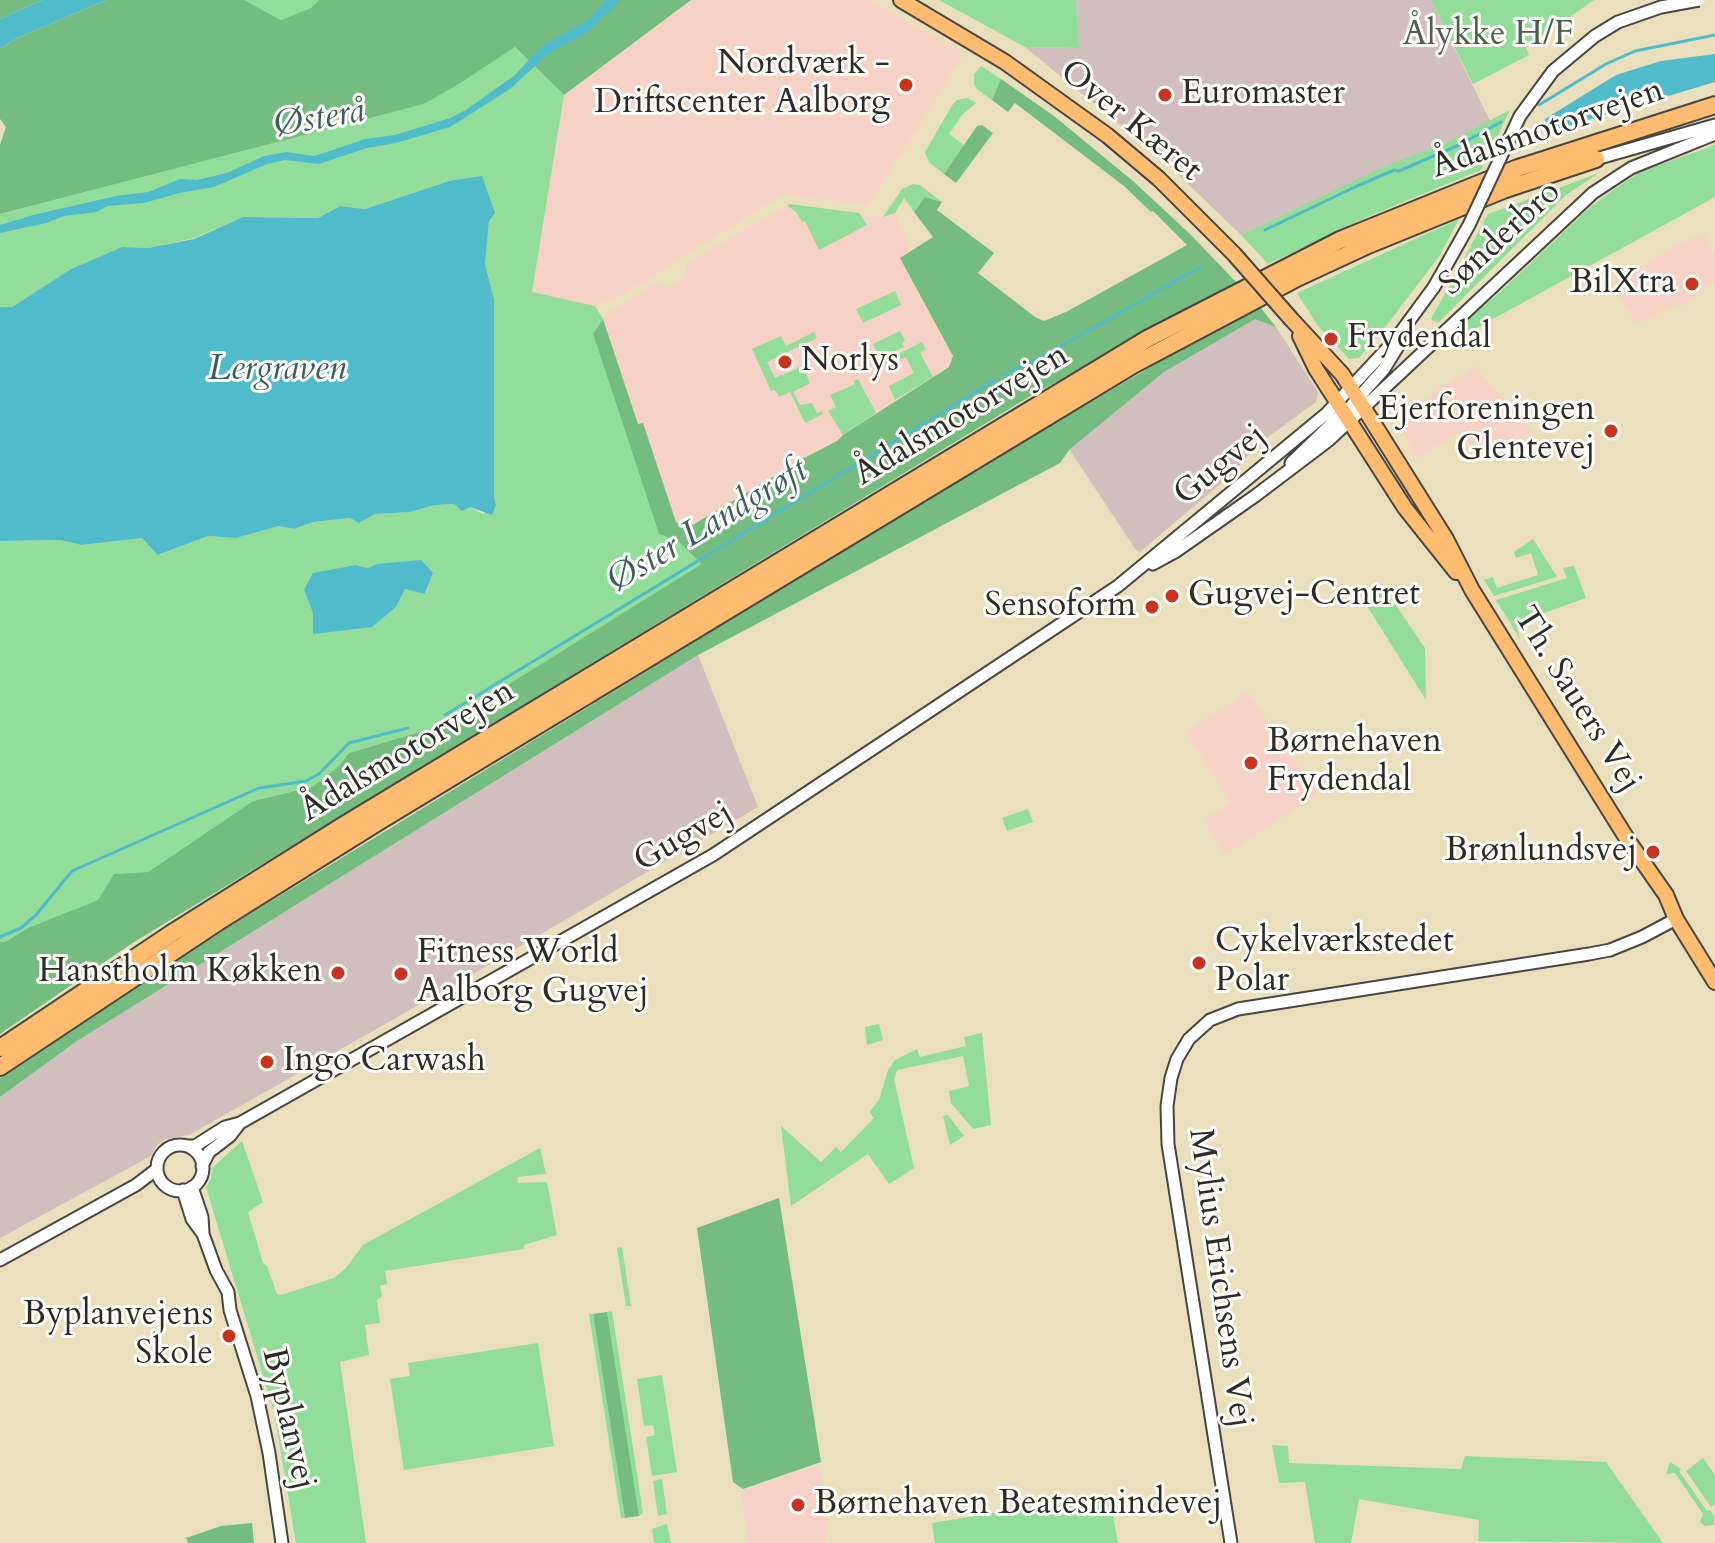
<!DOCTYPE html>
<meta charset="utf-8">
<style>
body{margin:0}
canvas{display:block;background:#e9dfbc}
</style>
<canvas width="1715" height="1543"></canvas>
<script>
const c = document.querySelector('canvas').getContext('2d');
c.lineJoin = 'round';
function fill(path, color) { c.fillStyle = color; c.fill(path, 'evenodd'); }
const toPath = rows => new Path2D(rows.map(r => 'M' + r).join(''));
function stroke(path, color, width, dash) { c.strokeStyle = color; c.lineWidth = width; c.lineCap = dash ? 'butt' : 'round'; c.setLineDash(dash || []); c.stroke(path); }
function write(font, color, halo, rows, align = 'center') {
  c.font = font + ' Cardo,serif'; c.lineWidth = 6; c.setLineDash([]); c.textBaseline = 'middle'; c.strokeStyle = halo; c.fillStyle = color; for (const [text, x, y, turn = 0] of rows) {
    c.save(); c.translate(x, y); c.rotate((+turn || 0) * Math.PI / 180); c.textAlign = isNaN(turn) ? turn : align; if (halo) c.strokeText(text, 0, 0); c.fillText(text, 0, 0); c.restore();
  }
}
fill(toPath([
 [691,0,869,0,960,51,961,60,868,205,788,195,777,198,624,294,595,306,532,292,564,95],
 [789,204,859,213,864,217,883,217,895,213,910,247,907,253,900,259,953,357,949,367,843,435,837,441,803,458,691,526,683,526,676,522,642,423,639,425,603,319,609,312,660,281,667,287,683,279,687,264],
 [1703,232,1715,255,1715,282,1696,292,1698,297,1678,308,1676,305,1637,324,1610,283],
 [1474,366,1533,432,1482,463,1461,431,1417,458,1401,429,1405,413],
 [1248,692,1317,794,1224,855,1204,820,1231,802,1186,732],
 [820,1465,829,1534,825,1535,825,1543,748,1543,741,1491]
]), '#f6d1c5');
fill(toPath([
 [1076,0,1431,0,1490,121,1450,141,1383,168,1241,235,1165,162,1025,47,1079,48],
 [1255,318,1276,327,1318,392,1316,402,1257,445,1232,474,1140,552,1136,550,1069,449,1164,372],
 [698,655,758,807,456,984,189,1135,166,1139,157,1145,151,1156,0,1238,0,1097,77,1041]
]), '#d1bfbf');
fill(toPath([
 [244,0,319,0,312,8,281,20],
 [939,0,1076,0,1079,48,1025,47],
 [1431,0,1594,0,1526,48,1529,55,1473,84],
 [515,47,564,95,532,292,595,306,603,319,593,334,659,534,678,541,703,564,443,725,349,753,337,768,312,787,253,801,148,872,115,874,98,900,30,927,5,943,0,942,0,541,60,540,81,545,142,538,159,555,208,536,236,538,279,526,294,529,313,522,350,518,359,523,375,514,410,512,435,505,454,504,470,507,483,514,496,505,494,497,494,299,485,264,489,221,449,181,365,209,340,206,318,218,243,217,194,238,148,248,122,247,71,269,12,307,0,307,0,214,424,104,459,84],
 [377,564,433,573,426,593,405,589,396,607,313,634,313,613,304,590,356,565,368,568],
 [981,66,1001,79,992,100,977,89,974,84,974,74],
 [967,98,976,103,962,115,949,134,964,145,944,174,929,162,925,152,953,104,957,100],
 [1510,110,1481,170,1372,215,1268,264,1241,235,1383,167,1450,141],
 [1715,145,1715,197,1464,335,1454,335,1459,326,1498,294,1589,208,1616,188,1642,171],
 [1599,173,1566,195,1438,323,1431,319,1488,214],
 [913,184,920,185,942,202,925,197,914,212,904,198,895,213,883,217,902,189],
 [789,204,859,213,867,225,819,250,805,221,802,222,796,212,788,206],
 [1459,219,1440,255,1380,334,1359,358,1349,359,1318,326,1297,293],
 [895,291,901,305,863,323,856,309],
 [900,331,905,341,902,342,904,347,880,358,873,344],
 [814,332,817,338,767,362,775,378,803,366,810,383,793,392,800,405,812,403,817,413,822,411,823,414,805,423,790,392,779,397,775,390,771,391,752,349,781,336,786,346],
 [922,342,926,349,920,353,933,377,895,400,889,386,914,373,906,357,884,367,882,362],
 [858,379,876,413,843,435,828,411,836,407,830,395,855,384,854,381],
 [1533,539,1557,577,1494,596,1484,580,1493,577,1497,588,1538,575,1531,553,1516,558,1514,552],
 [1574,566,1586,598,1516,623,1520,639,1496,600,1567,578,1563,568],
 [1382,585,1425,648,1426,700,1360,595],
 [1028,809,1033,822,1007,831,1002,818],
 [879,1024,883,1040,867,1045,865,1027],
 [982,1033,991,1125,973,1129,951,1103,949,1091,969,1086,963,1056,897,1070,894,1079,914,1168,889,1184,868,1154,791,1206,781,1126,821,1162,836,1147,841,1152,874,1118,869,1112,879,1100,888,1070,895,1060,917,1049,920,1057,966,1046,964,1037],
 [948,1115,964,1136,950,1145,943,1116],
 [242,1141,263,1202,248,1212,263,1263,267,1266,277,1294,281,1295,334,1278,346,1268,363,1245,540,1148,546,1174,518,1177,518,1183,547,1182,557,1235,524,1245,524,1249,385,1271,387,1284,380,1286,382,1296,377,1300,380,1323,365,1325,369,1355,340,1362,366,1543,296,1543,274,1412,206,1187,211,1179,212,1168],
 [622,1247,631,1306,626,1306,617,1248],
 [612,1311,643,1513,639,1516,607,1312],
 [589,1314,593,1314,625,1518,621,1518],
 [538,1343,554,1446,404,1470,390,1379,410,1376,408,1363],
 [662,1375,677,1472,652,1476,646,1437,655,1435,653,1425,644,1426,637,1379],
 [1272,1445,1288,1446,1289,1463,1461,1469,1465,1456,1606,1462,1663,1543,1478,1541,1479,1520,1359,1499,1351,1543,1315,1543,1305,1482,1279,1483],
 [1703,1458,1715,1475,1715,1504,1711,1507,1686,1471],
 [1670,1462,1681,1469,1679,1471,1707,1511,1710,1510,1714,1516,1714,1525,1705,1526,1700,1522,1703,1514,1675,1473,1666,1474],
 [662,1479,667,1514,658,1516,653,1481],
 [1109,1494,1118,1543,935,1543,932,1523],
 [667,1524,671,1543,654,1543,652,1529]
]), '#92dd99');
fill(toPath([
 [0,0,42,0,0,19],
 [106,0,244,0,281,20,311,8,319,0,691,0,564,95,515,47,459,84,424,104,0,214,0,145,6,127,0,119,0,49,17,38],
 [1001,79,1054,116,1133,181,1190,234,1237,283,1029,397,131,944,0,1034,0,942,5,942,30,927,98,900,114,874,148,872,253,801,312,787,337,768,349,753,443,725,702,564,678,541,659,534,593,334,603,319,638,424,643,423,676,522,683,526,691,526,804,458,837,441,843,435,949,367,953,356,900,258,933,237,914,212,925,197,942,202,937,210,994,253,978,273,1035,317,1044,321,1066,312,1187,245,1153,211,1151,212,1124,186,1015,103,1008,112,992,100],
 [982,125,993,133,956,183,944,174,977,126],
 [1261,308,1276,327,1255,319,1164,372,1070,449,1060,463,698,655,77,1041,0,1097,0,1078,201,944,964,477,1198,339],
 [779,1198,821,1462,743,1489,733,1482,697,1228],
 [607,1312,639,1516,625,1518,593,1314],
 [252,1523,254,1543,188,1543,186,1538,221,1526]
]), '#75bc81');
fill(toPath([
 [42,0,106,0,17,38,0,49,0,19],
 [605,0,621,0,588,32,548,54,510,89,450,127,396,143,367,148,319,164,285,160,267,164,214,187,179,193,144,203,108,206,96,212,64,216,46,223,0,233,0,225,33,215,116,196,148,192,180,179,197,180,227,173,264,156,286,152,314,156,324,153,365,139,395,135,450,118,466,110,515,75,542,46,588,20],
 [1715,54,1715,82,1548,132,1545,119,1616,75,1661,61],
 [482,176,495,213,489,221,485,264,494,299,494,497,496,505,492,515,470,507,462,511,454,504,435,505,410,512,375,514,359,523,350,518,313,522,294,529,279,526,236,538,208,536,158,555,142,538,81,545,60,540,0,541,0,307,12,307,71,269,122,247,148,248,194,239,243,217,318,218,340,206,365,209,449,181],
 [421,560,433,573,425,594,405,589,396,607,372,627,313,634,313,613,304,590,313,573,356,565,368,568,377,564]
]), '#50bccb');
stroke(toPath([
 [1539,105,1606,64,1635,51,1715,35],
 [1265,230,1355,187,1394,170,1399,171,1459,145,1501,122],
 [1003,375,1042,357,1202,266],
 [445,715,995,380],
 [0,937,21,928,36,915,72,871,259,788,306,781,319,774,349,743,408,728]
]), '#50bccb', 3);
const minor = toPath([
 [1596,159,1715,125],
 [1349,420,1352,405,1384,369,1400,343],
 [1291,463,1348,408],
 [1153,564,1175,552,1255,496,1329,440,1593,193,1631,168,1715,134],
 '157 1168a23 23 0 1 1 46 0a23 23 0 1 1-46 0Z',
 [187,1146,195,1146,225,1127,240,1123,713,855,1118,586,1326,414,1395,340,1434,287],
 [202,1166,209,1152,230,1136,240,1123],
 [192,1187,202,1217,203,1233],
 [183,1190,192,1219,203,1234,216,1270,228,1292,230,1310,257,1396,269,1453,282,1543],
 [0,1260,136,1185,157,1169],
 [1231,1543,1168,1144,1167,1106,1171,1078,1177,1059,1189,1039,1210,1020,1238,1009,1589,954,1610,950,1642,937,1676,919]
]);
const major = toPath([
 [901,0,1005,62,1108,136,1159,179,1234,254],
 [1292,320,1342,374,1372,421,1446,539,1472,590,1629,842,1666,895,1676,919,1715,982],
 [1300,336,1316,369,1405,508,1456,572]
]);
const highway = toPath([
 [0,1048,172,933,344,825,1147,339,1340,240,1518,168,1715,105],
 [0,1067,218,922,378,822,1133,365,1297,278,1368,245,1503,190,1596,159]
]);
stroke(minor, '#484641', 15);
stroke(major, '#484641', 18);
stroke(highway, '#484641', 20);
stroke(minor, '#fff', 11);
stroke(major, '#febc70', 14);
stroke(highway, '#febc70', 16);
const minorBridge = toPath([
 [1434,287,1469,225,1520,116,1553,71,1595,36,1618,22,1661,7,1699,0]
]);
const majorBridge = toPath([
 [1234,254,1292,320]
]);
stroke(minorBridge, '#484641', 15, []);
stroke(majorBridge, '#484641', 18, []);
stroke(minorBridge, '#fff', 11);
stroke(majorBridge, '#febc70', 14);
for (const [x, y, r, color] of [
 [906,85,8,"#c8321e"],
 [1165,95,8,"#c8321e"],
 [1692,284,8,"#c8321e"],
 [1331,339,8,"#c8321e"],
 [785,362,8,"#c8321e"],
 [1611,431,8,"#c8321e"],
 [1172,596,8,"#c8321e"],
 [1152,607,8,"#c8321e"],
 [1251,763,8,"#c8321e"],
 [1653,852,8,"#c8321e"],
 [1199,963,8,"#c8321e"],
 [338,973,8,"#c8321e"],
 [401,974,8,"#c8321e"],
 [267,1062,8,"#c8321e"],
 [229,1336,8,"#c8321e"],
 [798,1505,8,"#c8321e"]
]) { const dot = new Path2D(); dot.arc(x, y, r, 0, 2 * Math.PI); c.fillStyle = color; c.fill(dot); stroke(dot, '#fdfcf7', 3); }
write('34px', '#4a604c', '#fdfcf7', [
 ["Ålykke H/F",1488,36]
]);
write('34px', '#2b2b2b', '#fdfcf7', [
 ["Nordværk -",890,65,"right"],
 ["Driftscenter Aalborg",890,104,"right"],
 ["Euromaster",1181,95],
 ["BilXtra",1676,284,"right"],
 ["Frydendal",1347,339],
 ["Norlys",801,362],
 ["Ejerforeningen",1595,411,"right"],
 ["Glentevej",1595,450,"right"],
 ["Gugvej-Centret",1188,596],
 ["Sensoform",1136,607,"right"],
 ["Børnehaven",1267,743],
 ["Frydendal",1267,782],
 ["Brønlundsvej",1637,852,"right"],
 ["Cykelværkstedet",1215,943],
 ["Polar",1215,982],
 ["Fitness World",417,954],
 ["Aalborg Gugvej",417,993],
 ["Hanstholm Køkken",322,973,"right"],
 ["Ingo Carwash",283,1062],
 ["Byplanvejens",213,1316,"right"],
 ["Skole",213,1355,"right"],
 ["Børnehaven Beatesmindevej",814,1505]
], 'left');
write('34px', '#2b2b2b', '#fdfcf7', [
 ["Over Kæret",1130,122,39],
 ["Ådalsmotorvejen",1548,130,-19],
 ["Sønderbro",1501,239,-43],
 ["Ådalsmotorvejen",962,416,-31],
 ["Gugvej",1221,466,-39],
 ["Th. Sauers Vej",1576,700,58],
 ["Ådalsmotorvejen",408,752,-31],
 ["Gugvej",684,838,-30],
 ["Mylius Erichsens Vej",1219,1278,82],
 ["Byplanvej",287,1419,77]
]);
write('italic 36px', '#385e63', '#fdfcf7', [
 ["Østerå",319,120,-10],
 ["Lergraven",277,371],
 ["Øster Landgrøft",708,527,-31]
]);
</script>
